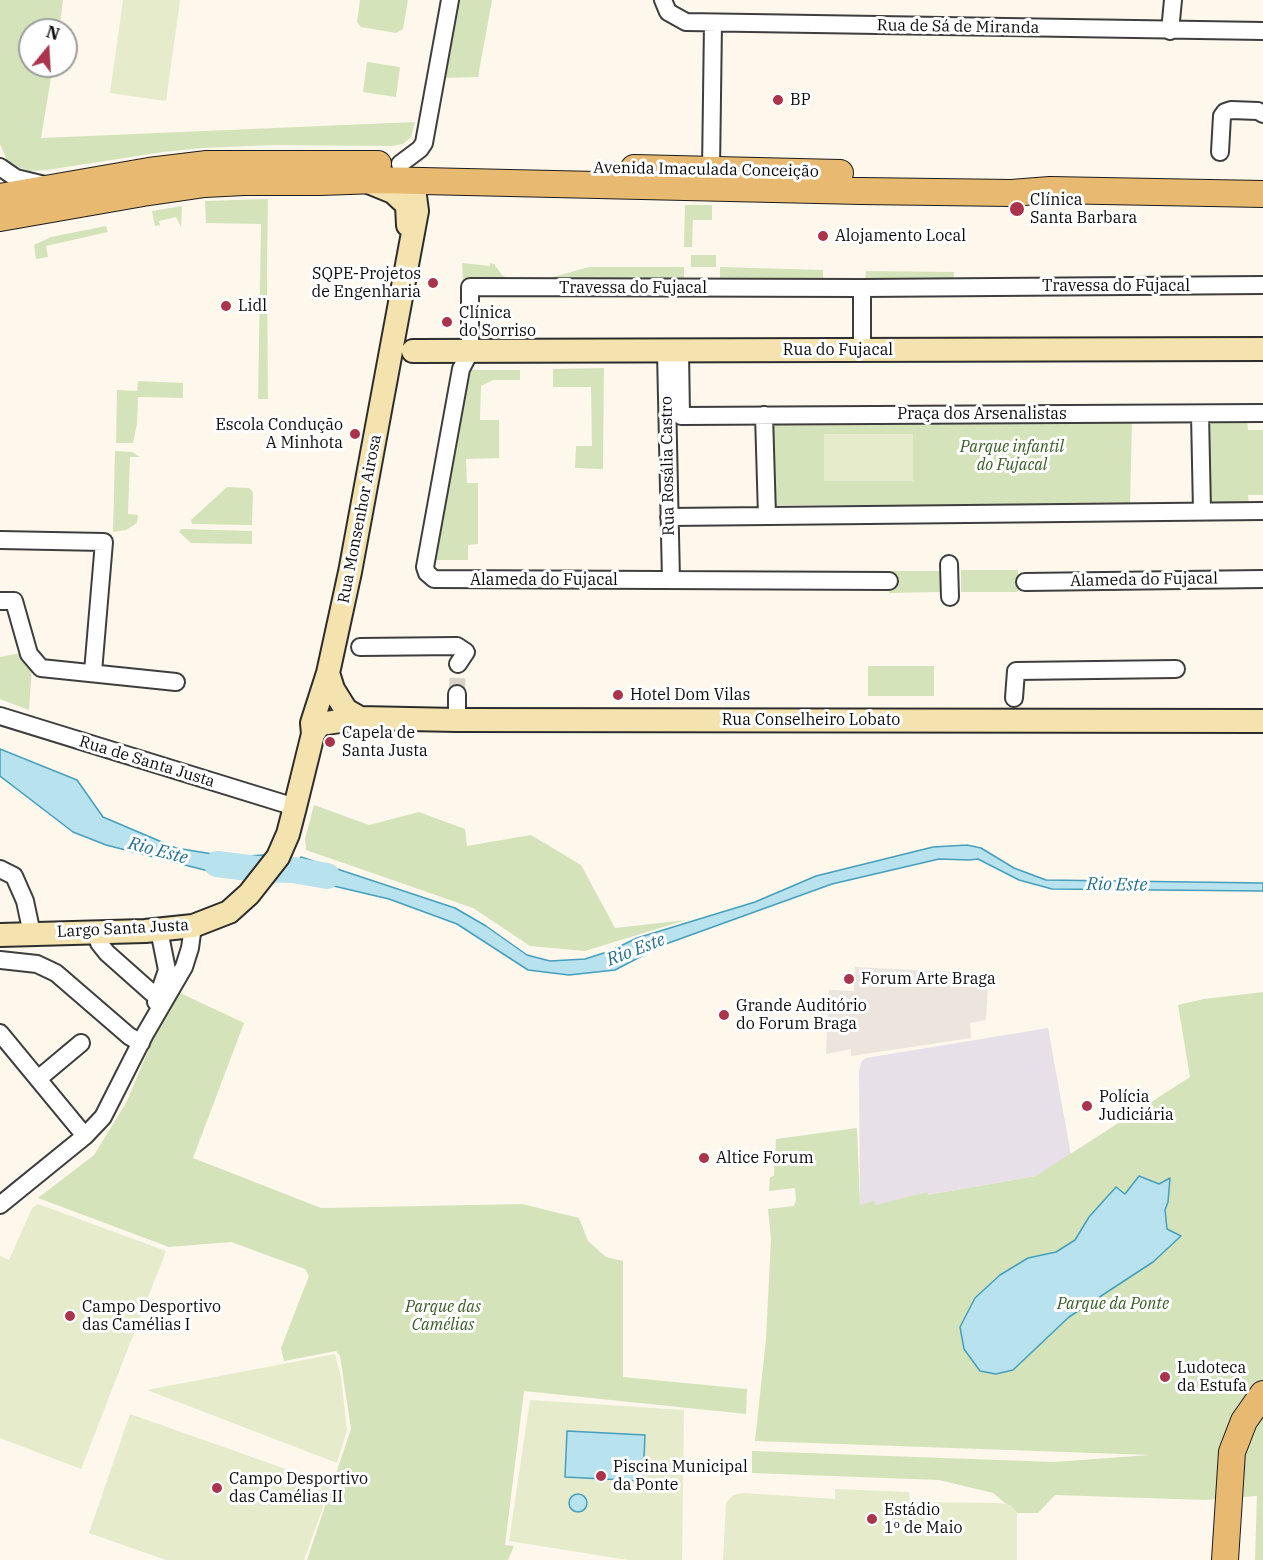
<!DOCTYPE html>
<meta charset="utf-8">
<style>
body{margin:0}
#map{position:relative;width:1263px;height:1560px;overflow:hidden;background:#fdf7ec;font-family:"IBM Plex Serif",serif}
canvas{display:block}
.north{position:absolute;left:18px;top:18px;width:60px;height:60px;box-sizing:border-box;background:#fff;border:2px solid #9d9d9d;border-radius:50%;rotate:18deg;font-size:16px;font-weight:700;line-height:24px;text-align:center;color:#0b0b0b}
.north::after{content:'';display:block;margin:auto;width:21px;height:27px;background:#aa344b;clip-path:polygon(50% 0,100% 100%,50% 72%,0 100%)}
</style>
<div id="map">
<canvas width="1263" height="1560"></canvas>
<div class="north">N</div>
</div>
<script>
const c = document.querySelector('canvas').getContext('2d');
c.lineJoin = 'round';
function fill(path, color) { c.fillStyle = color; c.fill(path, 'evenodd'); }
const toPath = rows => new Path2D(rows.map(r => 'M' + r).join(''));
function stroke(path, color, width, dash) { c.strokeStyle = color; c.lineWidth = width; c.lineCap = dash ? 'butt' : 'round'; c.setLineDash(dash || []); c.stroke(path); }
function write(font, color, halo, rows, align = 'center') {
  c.font = font + ' "IBM Plex Serif",serif'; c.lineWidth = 6; c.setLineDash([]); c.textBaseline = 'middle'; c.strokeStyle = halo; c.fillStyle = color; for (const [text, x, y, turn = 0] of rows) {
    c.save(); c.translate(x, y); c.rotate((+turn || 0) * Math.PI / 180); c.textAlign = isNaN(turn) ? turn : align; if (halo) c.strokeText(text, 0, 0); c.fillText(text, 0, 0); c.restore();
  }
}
fill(toPath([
 [1048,1028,1071,1155,1036,1176,928,1195,927,1192,875,1206,860,1205,859,1071,862,1061,866,1058]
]), '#e7e0e9');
fill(toPath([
 [0,0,63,0,59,30,30,30,30,66,53,66,41,138,415,122,411,137,403,144,392,146,273,145,203,148,163,152,47,170,29,171,18,167,7,160,0,144],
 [360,0,408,0,403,29,396,33,361,27,357,22],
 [458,0,492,0,478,77,441,78],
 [367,62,400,67,396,97,363,92],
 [268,199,267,268,268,399,258,399,261,224,206,223,205,201],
 [685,205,712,205,712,220,693,220,692,247,684,247],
 [182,206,181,227,176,217,159,221,160,225,155,226,152,211],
 [106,226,108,232,46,246,48,257,36,259,34,245,51,237],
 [691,255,716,255,716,267,691,267],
 [462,263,490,266,490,263,494,264,502,275,510,281,463,280],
 [589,267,684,267,684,280,519,281,546,279],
 [720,267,823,270,823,281,720,279],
 [866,271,954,272,953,282,865,281],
 [604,368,603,469,575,468,576,446,592,446,591,387,553,387,553,369],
 [467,370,520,370,520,380,493,380,481,386,480,420,499,420,499,458,466,459,467,483,478,483,478,544,468,545,468,560,433,560],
 [138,381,183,383,183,398,138,397,137,424,133,443,116,443,117,390,137,391],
 [1247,420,1248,430,1263,430,1263,495,1248,495,1249,506,1216,508,1208,500,1206,430,1213,421],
 [1132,421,1130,506,771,505,770,423],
 [115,451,132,452,140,457,130,457,128,514,138,515,137,523,126,530,113,532],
 [227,487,249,488,253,492,252,525,192,524,191,520],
 [181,529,252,531,252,544,191,543,179,532],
 [961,570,1018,570,1018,592,961,592],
 [889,571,942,571,943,592,889,593],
 [21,653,32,667,29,710,0,699,0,657],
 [868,666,934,666,934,696,868,696],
 [314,805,369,825,419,812,465,829,467,846,531,835,581,865,615,928,686,920,585,951,530,946,473,908,306,850,305,839],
 [176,991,244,1023,193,1158,321,1208,522,1204,579,1218,588,1241,606,1257,623,1261,623,1377,747,1389,746,1414,524,1391,505,1545,514,1546,508,1560,307,1560,351,1429,340,1356,336,1351,284,1361,281,1348,309,1276,305,1269,231,1242,169,1247,38,1198,94,1155,126,1103,168,1004],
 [1263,992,1263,1560,1255,1560,1257,1496,1205,1500,1055,1495,1038,1513,1017,1513,993,1493,939,1480,752,1473,752,1451,1054,1462,1150,1455,755,1441,766,1339,771,1239,768,1209,794,1206,796,1200,795,1188,769,1191,770,1177,774,1176,776,1139,857,1128,860,1205,874,1201,876,1205,927,1192,928,1195,1036,1176,1190,1077,1178,1005,1204,999]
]), '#d5e3ba');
fill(toPath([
 [123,0,180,0,166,101,110,93],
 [824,434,913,434,913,481,824,481],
 [38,1204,166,1251,81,1469,0,1438,0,1256,9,1260,32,1208],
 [335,1354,341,1377,347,1430,337,1463,147,1390],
 [530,1400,684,1410,682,1560,628,1560,509,1541],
 [130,1414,331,1485,304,1560,166,1560,89,1533],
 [835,1489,909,1492,910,1502,998,1503,1011,1505,1017,1513,1017,1560,723,1560,726,1503,733,1495,744,1493,835,1499]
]), '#e5ebcb');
fill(toPath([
 [855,967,972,973,972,985,988,986,986,1020,970,1023,971,1038,851,1056,851,1049,826,1054,829,990,854,991]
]), '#ebe5dd');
const water = toPath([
 [0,749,77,780,103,817,176,848,231,857,264,855,240,879,106,845,73,832,0,776,0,749],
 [967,845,981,848,1014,868,1046,880,1263,883,1263,891,1052,889,1019,880,978,859,969,860,939,859,832,884,663,945,615,970,569,975,528,970,457,924,389,899,321,883,285,881,301,857,455,908,486,926,527,955,550,961,585,959,610,951,637,938,755,902,816,876,933,847,967,845],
 [1139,1176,1159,1184,1170,1178,1168,1202,1165,1210,1167,1229,1181,1236,1153,1262,1069,1317,1013,1370,996,1374,980,1371,964,1349,960,1327,975,1298,1000,1275,1028,1258,1056,1252,1075,1240,1089,1217,1116,1187,1125,1194,1139,1176],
 [567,1431,645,1435,643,1481,565,1477,567,1431],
 '569 1503a9 9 0 1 1 18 0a9 9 0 1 1-18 0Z'
]);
fill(water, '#b7e2ee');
stroke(water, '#469fbc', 1.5);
stroke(toPath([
 [217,864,257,869,293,870,327,876]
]), '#b7e2ee', 26);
stroke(toPath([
 [457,694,458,664]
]), '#d9d4ca', 16, [16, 8]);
const street = toPath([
 [663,0,668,12,686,22,1263,31],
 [1170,31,1173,0],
 [1220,152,1222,116,1225,112,1231,110,1258,111,1263,114],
 [400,164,420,149,424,143,450,0],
 [0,167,16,178,45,185],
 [711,170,713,23],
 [862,288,862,350],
 [666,352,671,580],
 [680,352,681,416,1263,413],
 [1200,414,1202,511],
 [764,415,767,516],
 [669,517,1263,511],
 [0,540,104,542,93,672],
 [949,564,950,597],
 [889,581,434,579,427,573,425,567,461,369,470,352,470,287,862,288,1263,285],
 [1025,582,1263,579],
 [0,601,14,601,29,654,41,668,176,682],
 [360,647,457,646,466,652,458,664],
 [1014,698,1016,671,1176,669],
 [0,716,295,807],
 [457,720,457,694],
 [0,869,14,876,25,901,32,934],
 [96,932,99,943,107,953,152,993,157,994,160,991],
 [0,960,37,964,56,973,129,1036,141,1043],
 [156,1002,167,970,159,930],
 [0,1033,85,1136],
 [38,1079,81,1043],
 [0,1205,85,1136,103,1117,145,1034,184,967,190,948,193,926]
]);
const secondary = toPath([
 [366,181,393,192,407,205,408,225],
 [413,351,1263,349],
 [328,673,333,689,346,710,360,718],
 [313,734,320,724,360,718,457,720,1263,721],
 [0,935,145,931,193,926,229,912,249,894,278,857,288,834,295,807,313,734,312,723,328,673,350,572,417,211,413,181]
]);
const primary = toPath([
 [634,168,840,173],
 [0,197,149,171,207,164,378,164],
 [0,218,143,193,205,184,244,182,320,182,378,180,861,191,1011,193,1050,190,1263,194],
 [1225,1560,1232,1452,1244,1421,1263,1394]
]);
stroke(street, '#3e3e3e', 20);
stroke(secondary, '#2d2d2d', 26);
stroke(primary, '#1c1c1c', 28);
stroke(street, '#fff', 16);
stroke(secondary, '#f5e3af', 22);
stroke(primary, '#e8ba71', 26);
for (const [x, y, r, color] of [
 [778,100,6,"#aa344b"],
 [1017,209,8,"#aa344b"],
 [823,236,6,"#aa344b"],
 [433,283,6,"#aa344b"],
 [226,306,6,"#aa344b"],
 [447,322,6,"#aa344b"],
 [355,434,6,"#aa344b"],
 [618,695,6,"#aa344b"],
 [330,742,6,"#aa344b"],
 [849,979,6,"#aa344b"],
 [724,1015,6,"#aa344b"],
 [1087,1106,6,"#aa344b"],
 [704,1158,6,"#aa344b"],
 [70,1316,6,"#aa344b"],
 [1165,1377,6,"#aa344b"],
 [601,1476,6,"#aa344b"],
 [217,1488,6,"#aa344b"],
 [872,1519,6,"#aa344b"]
]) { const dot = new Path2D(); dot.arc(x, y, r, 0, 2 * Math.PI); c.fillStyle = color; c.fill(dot); stroke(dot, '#fff', 2); }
write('16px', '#0b0b0b', '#fff', [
 ["Rua de Sá de Miranda",958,27,1],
 ["Avenida Imaculada Conceição",706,170,1],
 ["Travessa do Fujacal",1116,286],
 ["Travessa do Fujacal",633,288],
 ["Rua do Fujacal",838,350],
 ["Praça dos Arsenalistas",982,414],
 ["Rua Rosália Castro",668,466,-91],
 ["Rua Monsenhor Airosa",360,519,-79],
 ["Alameda do Fujacal",544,580],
 ["Alameda do Fujacal",1144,580,-1],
 ["Rua Conselheiro Lobato",811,720],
 ["Rua de Santa Justa",147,762,17],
 ["Largo Santa Justa",123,929,-3]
]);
write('16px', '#0b0b0b', '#fff', [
 ["BP",790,100],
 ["Clínica",1030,200],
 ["Santa Barbara",1030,218],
 ["Alojamento Local",835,236],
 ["SQPE-Projetos",421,274,"right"],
 ["de Engenharia",421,292,"right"],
 ["Lidl",238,306],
 ["Clínica",459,313],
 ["do Sorriso",459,331],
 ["Escola Condução",343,425,"right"],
 ["A Minhota",343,443,"right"],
 ["Hotel Dom Vilas",630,695],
 ["Capela de",342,733],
 ["Santa Justa",342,751],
 ["Forum Arte Braga",861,979],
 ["Grande Auditório",736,1006],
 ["do Forum Braga",736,1024],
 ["Polícia",1099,1097],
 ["Judiciária",1099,1115],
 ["Altice Forum",716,1158],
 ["Campo Desportivo",82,1307],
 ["das Camélias I",82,1325],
 ["Ludoteca",1177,1368],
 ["da Estufa",1177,1386],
 ["Piscina Municipal",613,1467],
 ["da Ponte",613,1485],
 ["Campo Desportivo",229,1479],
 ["das Camélias II",229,1497],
 ["Estádio",884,1510],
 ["1º de Maio",884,1528]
], 'left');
write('italic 16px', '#375b24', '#fff', [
 ["Parque infantil",1012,447],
 ["do Fujacal",1012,465],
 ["Parque da Ponte",1113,1304],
 ["Parque das",443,1307],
 ["Camélias",443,1325]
]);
write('italic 18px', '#246f8e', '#fff', [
 ["Rio Este",158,851,15],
 ["Rio Este",1117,885,1],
 ["Rio Este",636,950,-21]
]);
</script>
